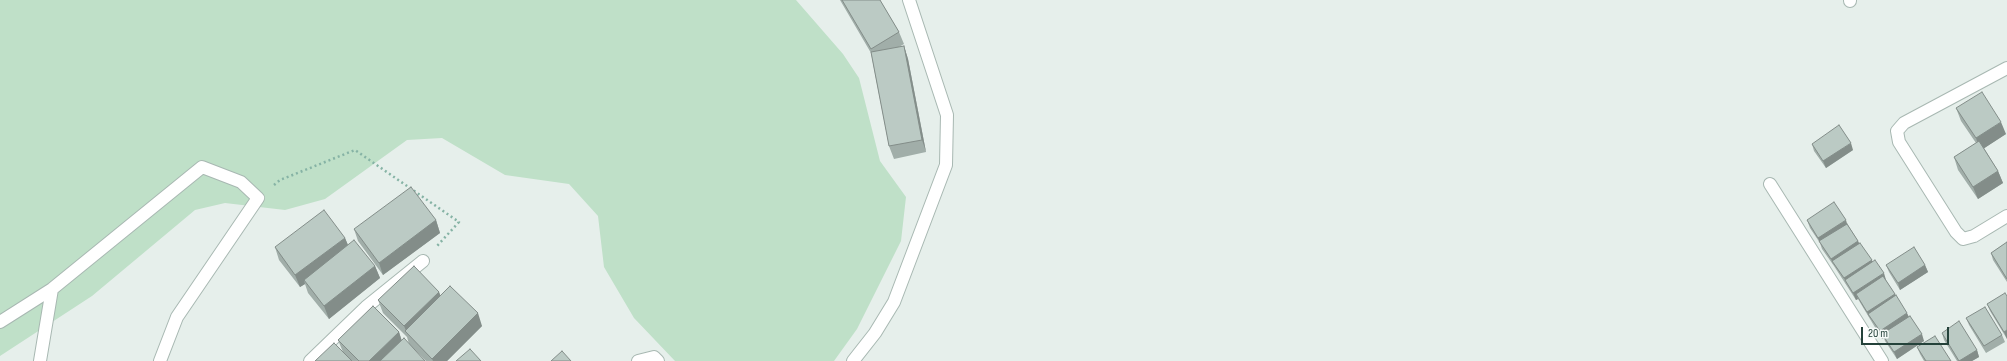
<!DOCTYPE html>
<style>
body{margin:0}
#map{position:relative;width:2007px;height:361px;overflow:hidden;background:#e6efeb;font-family:"Sofia Sans Condensed",sans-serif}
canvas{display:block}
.scale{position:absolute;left:1861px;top:327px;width:88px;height:18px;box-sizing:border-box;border:2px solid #24423a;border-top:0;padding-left:5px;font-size:12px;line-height:14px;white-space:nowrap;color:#24423a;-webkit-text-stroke:3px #f7fbf9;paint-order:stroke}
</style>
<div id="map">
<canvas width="2007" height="361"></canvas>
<div class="scale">20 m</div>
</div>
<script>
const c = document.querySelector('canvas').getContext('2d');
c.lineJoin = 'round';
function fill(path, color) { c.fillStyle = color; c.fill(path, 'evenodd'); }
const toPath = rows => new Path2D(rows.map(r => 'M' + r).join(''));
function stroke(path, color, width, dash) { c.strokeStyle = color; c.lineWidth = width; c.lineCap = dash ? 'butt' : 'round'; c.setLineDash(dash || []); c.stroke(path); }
fill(toPath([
 [0,0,796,0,843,54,859,78,880,161,906,197,901,241,857,329,834,361,675,361,634,318,604,267,598,216,569,184,505,175,442,138,407,140,325,199,285,210,225,203,195,210,92,296,0,356]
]), '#bfe0c8');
const street = toPath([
 [1850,0,1850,1],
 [2007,68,1904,123,1897,131,1899,142,1956,232,1963,239,1974,236,2007,216],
 [1770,184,1882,361],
 [0,322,52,289,202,167,241,182,258,198,177,317,160,361],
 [40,361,52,289],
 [310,361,366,307,423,261],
 [638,361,654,357,658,361],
 [853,361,875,333,894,302,946,165,947,115,909,0]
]);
stroke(street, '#a8b8b2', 14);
stroke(toPath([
 [274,185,280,180,355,150,459,222,437,246]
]), '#86b3a5', 2.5, [2, 3]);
stroke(street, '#fff', 12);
fill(toPath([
 [840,0,880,0,899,32,904,44,899,47,904,46,908,59,926,152,894,159,889,146,871,53],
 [1956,108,2006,134,1984,148,1998,171,2003,183,1978,199,1958,170,1954,157,1976,143,1961,121],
 [1812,144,1853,150,1826,168,1814,151],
 [436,220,440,233,383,275,358,241,354,229],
 [1807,220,1848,225,1858,241,1859,243,1886,280,1924,341,1897,359,1885,341,1884,338,1882,339,1858,299,1856,300,1834,266,1822,249,1820,243,1810,228],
 [345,238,348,245,375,266,380,278,329,319,308,293,305,284,300,287,279,260,275,247],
 [2007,242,2007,282,1993,260,1991,253],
 [1886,265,1925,265,1928,272,1900,290,1889,272],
 [439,292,440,295,482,326,447,361,426,361,409,344,407,337,383,313,378,300],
 [2007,296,2007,339,1990,311,1987,304],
 [1966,318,2002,335,2005,342,1986,353,1969,325],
 [399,332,402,341,425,361,315,361,343,352,338,340],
 [1942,333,1977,350,1979,357,1972,361,1957,361,1944,340],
 [1917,347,1951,361,1924,361,1920,354]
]), '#a1aea9');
fill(toPath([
 [904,46,908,59,926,152,922,140],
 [2001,122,2006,134,1980,151,1976,138],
 [1851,143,1853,150,1826,168,1823,161],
 [1998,171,2003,183,1978,199,1973,187],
 [436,220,440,233,383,275,379,263],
 [1846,220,1848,227,1820,243,1818,238],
 [345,238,350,250,304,280,305,284,300,287,295,275],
 [1858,241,1861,248,1832,261,1834,266,1831,259],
 [1872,260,1874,267,1845,280,1844,278],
 [1925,265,1928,272,1900,290,1898,283],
 [375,266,380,278,329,319,324,306],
 [1884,273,1886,280,1856,294,1858,299,1856,300,1853,293],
 [439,292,444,305,407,333,404,326],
 [1895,294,1897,301,1868,314,1870,319,1867,312],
 [478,313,482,326,447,361,433,361,432,359],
 [1907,313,1910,320,1882,334,1884,338,1882,339,1880,331],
 [2007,330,2007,339,2004,332],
 [399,332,403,345,386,361,369,361],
 [1922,334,1924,341,1897,359,1894,352],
 [1977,350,1979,357,1972,361,1959,361]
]), '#838d89');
const building = toPath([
 [842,0,880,0,899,32,871,49,842,0],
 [904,46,922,140,889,146,871,52,904,46],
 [1982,92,2001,122,1976,138,1956,108,1982,92],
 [1839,125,1851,143,1823,161,1812,144,1839,125],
 [1979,141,1998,171,1973,187,1954,157,1979,141],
 [411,187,436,220,379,263,354,229,411,187],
 [1834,202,1846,220,1818,238,1807,220,1834,202],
 [324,210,345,238,295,275,275,247,324,210],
 [1847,224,1858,241,1831,259,1819,241,1847,224],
 [354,240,375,266,324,306,304,280,354,240],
 [2007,242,2007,279,1991,253,2007,242],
 [1860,243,1872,260,1844,278,1832,261,1860,243],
 [1914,247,1925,265,1898,283,1886,265,1914,247],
 [1875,260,1884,273,1853,293,1845,280,1875,260],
 [414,266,439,292,404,326,378,300,414,266],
 [1883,276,1895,294,1867,312,1856,294,1883,276],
 [450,286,478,313,432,359,405,331,450,286],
 [2005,293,2007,296,2007,330,2004,332,1987,304,2005,293],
 [1896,295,1907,313,1880,331,1868,314,1896,295],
 [373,306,399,332,369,361,359,361,338,340,373,306],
 [1985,307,2002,335,1984,346,1966,318,1985,307],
 [1910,316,1922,334,1894,352,1882,334,1910,316],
 [1959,321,1977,350,1959,361,1942,333,1959,321],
 [1935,336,1951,361,1926,361,1917,347,1935,336],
 [404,338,425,361,380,361,404,338],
 [334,343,352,361,315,361,334,343],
 [470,349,481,361,456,361,470,349],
 [562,351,571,361,551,361,562,351]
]);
fill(building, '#bbcac4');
stroke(building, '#838d89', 1);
</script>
